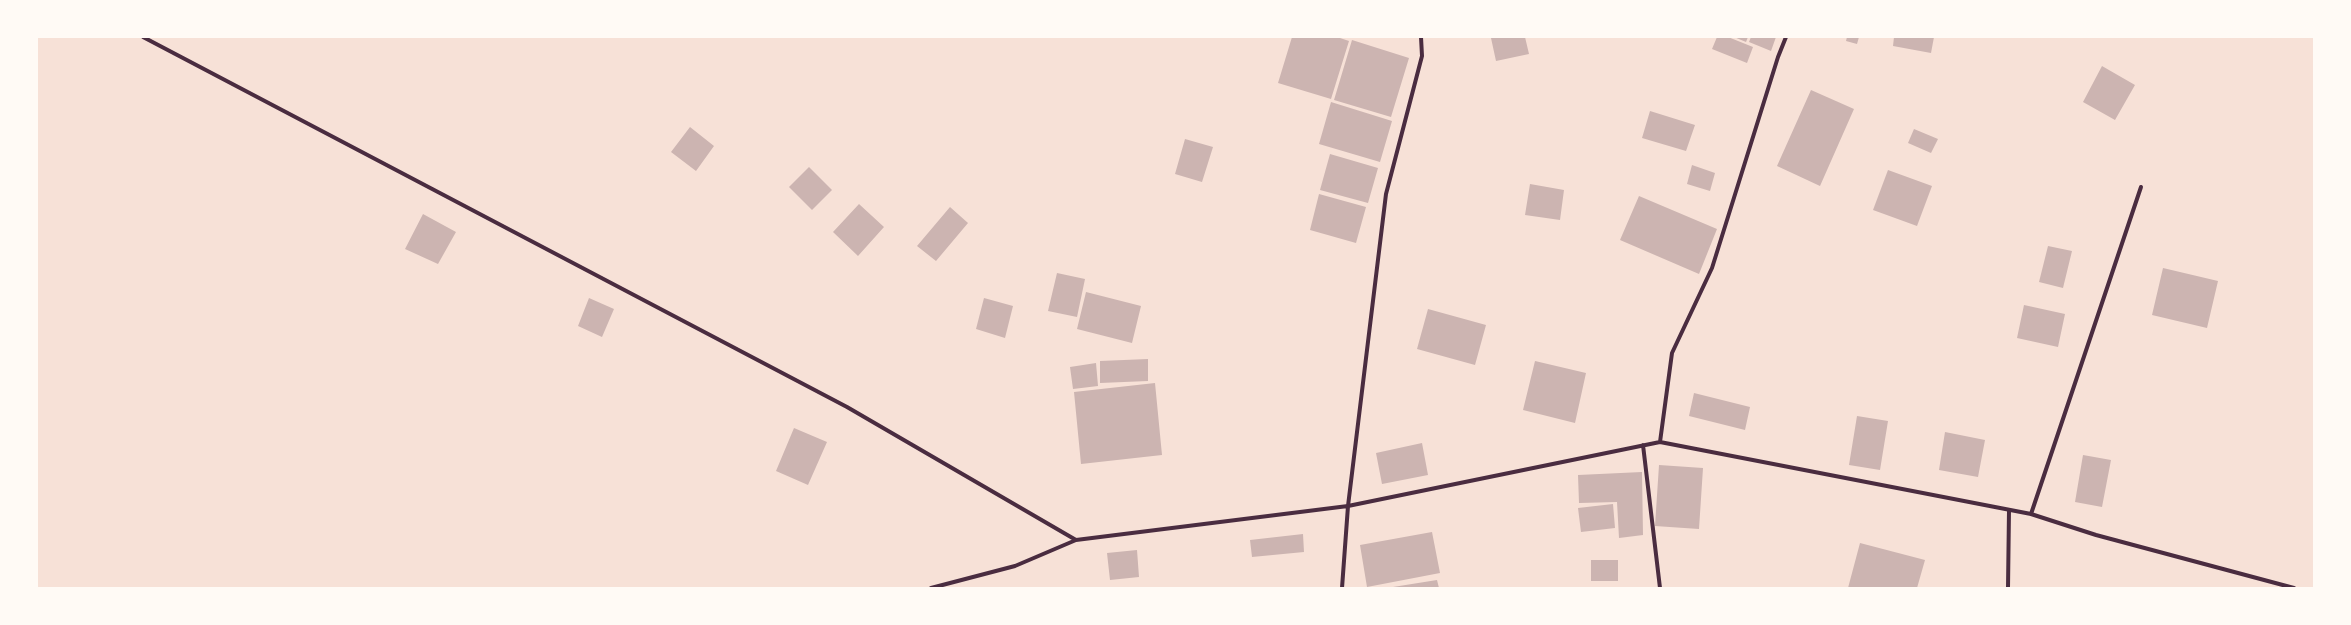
<!DOCTYPE html>
<style>
body{margin:0}
#map{position:relative;width:2351px;height:625px;overflow:hidden;background:#f7e1d7;font-family:Georgia,serif}
canvas{display:block}
.frame{position:absolute;inset:0;border:38px solid #fffaf5;pointer-events:none}
</style>
<div id="map">
<canvas width="2351" height="625"></canvas>
<div class="frame"></div>
</div>
<script>
const c = document.querySelector('canvas').getContext('2d');
c.lineJoin = 'round';
function fill(path, color) { c.fillStyle = color; c.fill(path, 'evenodd'); }
const toPath = rows => new Path2D(rows.map(r => 'M' + r).join(''));
function stroke(path, color, width, dash) { c.strokeStyle = color; c.lineWidth = width; c.lineCap = dash ? 'butt' : 'round'; c.setLineDash(dash || []); c.stroke(path); }
fill(toPath([
 [1292,37,1337,37,1349,41,1331,99,1278,83],
 [1497,37,1525,37,1529,54,1496,61,1491,38],
 [1717,37,1728,37,1753,47,1747,63,1712,49],
 [1734,37,1748,37,1746,42],
 [1751,37,1776,37,1771,51,1749,42],
 [1847,37,1859,37,1857,44,1846,41],
 [1894,37,1934,37,1931,53,1893,46],
 [1352,40,1409,58,1391,117,1334,100],
 [2102,66,2135,85,2115,120,2083,102],
 [1811,90,1854,109,1820,186,1777,166],
 [1331,102,1392,121,1380,162,1319,144],
 [1650,111,1695,125,1686,151,1642,138],
 [690,127,714,146,696,171,671,152],
 [1914,129,1938,139,1931,153,1908,143],
 [1185,139,1213,147,1202,182,1175,174],
 [1330,154,1378,168,1368,203,1320,190],
 [1692,165,1715,173,1710,191,1687,184],
 [809,167,832,190,812,210,789,187],
 [1888,170,1932,186,1917,226,1873,210],
 [1530,184,1564,190,1560,220,1525,215],
 [1319,194,1366,207,1356,243,1310,230],
 [1639,196,1717,229,1699,274,1620,240],
 [859,204,884,227,858,256,833,232],
 [950,207,968,223,936,261,917,246],
 [423,214,456,232,438,264,405,249],
 [2048,246,2072,251,2063,288,2039,282],
 [2163,268,2218,281,2207,328,2152,315],
 [1057,273,1085,279,1077,317,1048,311],
 [1086,292,1141,306,1132,343,1077,329],
 [589,298,614,309,602,337,578,326],
 [984,298,1013,306,1005,338,976,329],
 [2024,305,2065,314,2058,347,2017,338],
 [1428,309,1486,325,1475,365,1417,349],
 [1148,359,1148,381,1100,383,1100,361],
 [1535,361,1586,373,1575,423,1523,410],
 [1096,363,1098,386,1073,389,1070,367],
 [1155,383,1162,455,1081,464,1074,392],
 [1694,393,1750,407,1745,430,1689,416],
 [1857,416,1888,421,1880,470,1849,465],
 [794,428,827,442,808,485,776,471],
 [1945,432,1985,440,1978,477,1939,470],
 [1422,443,1428,475,1382,484,1376,453],
 [2083,455,2111,460,2102,507,2075,502],
 [1659,465,1703,468,1699,529,1655,526],
 [1642,472,1643,535,1619,538,1617,502,1579,503,1578,475],
 [1613,504,1615,528,1581,532,1578,508],
 [1432,532,1440,573,1367,587,1360,545],
 [1303,534,1304,552,1252,557,1250,540],
 [1860,543,1925,560,1917,588,1848,588],
 [1137,550,1139,577,1110,580,1107,553],
 [1591,560,1618,560,1618,581,1591,581],
 [1437,580,1439,588,1393,588,1393,587]
]), '#ccb4b1');
stroke(toPath([
 [143,37,847,407,1076,540,1348,506,1660,442,2031,514,2096,535,2294,588],
 [1660,442,1672,353,1712,268,1778,57,1786,37],
 [1643,445,1660,588],
 [2031,514,2141,187],
 [931,588,1015,566,1076,540],
 [1342,588,1348,506,1386,194,1422,56,1421,37],
 [2008,588,2009,510]
]), '#4a2c40', 4);
</script>
